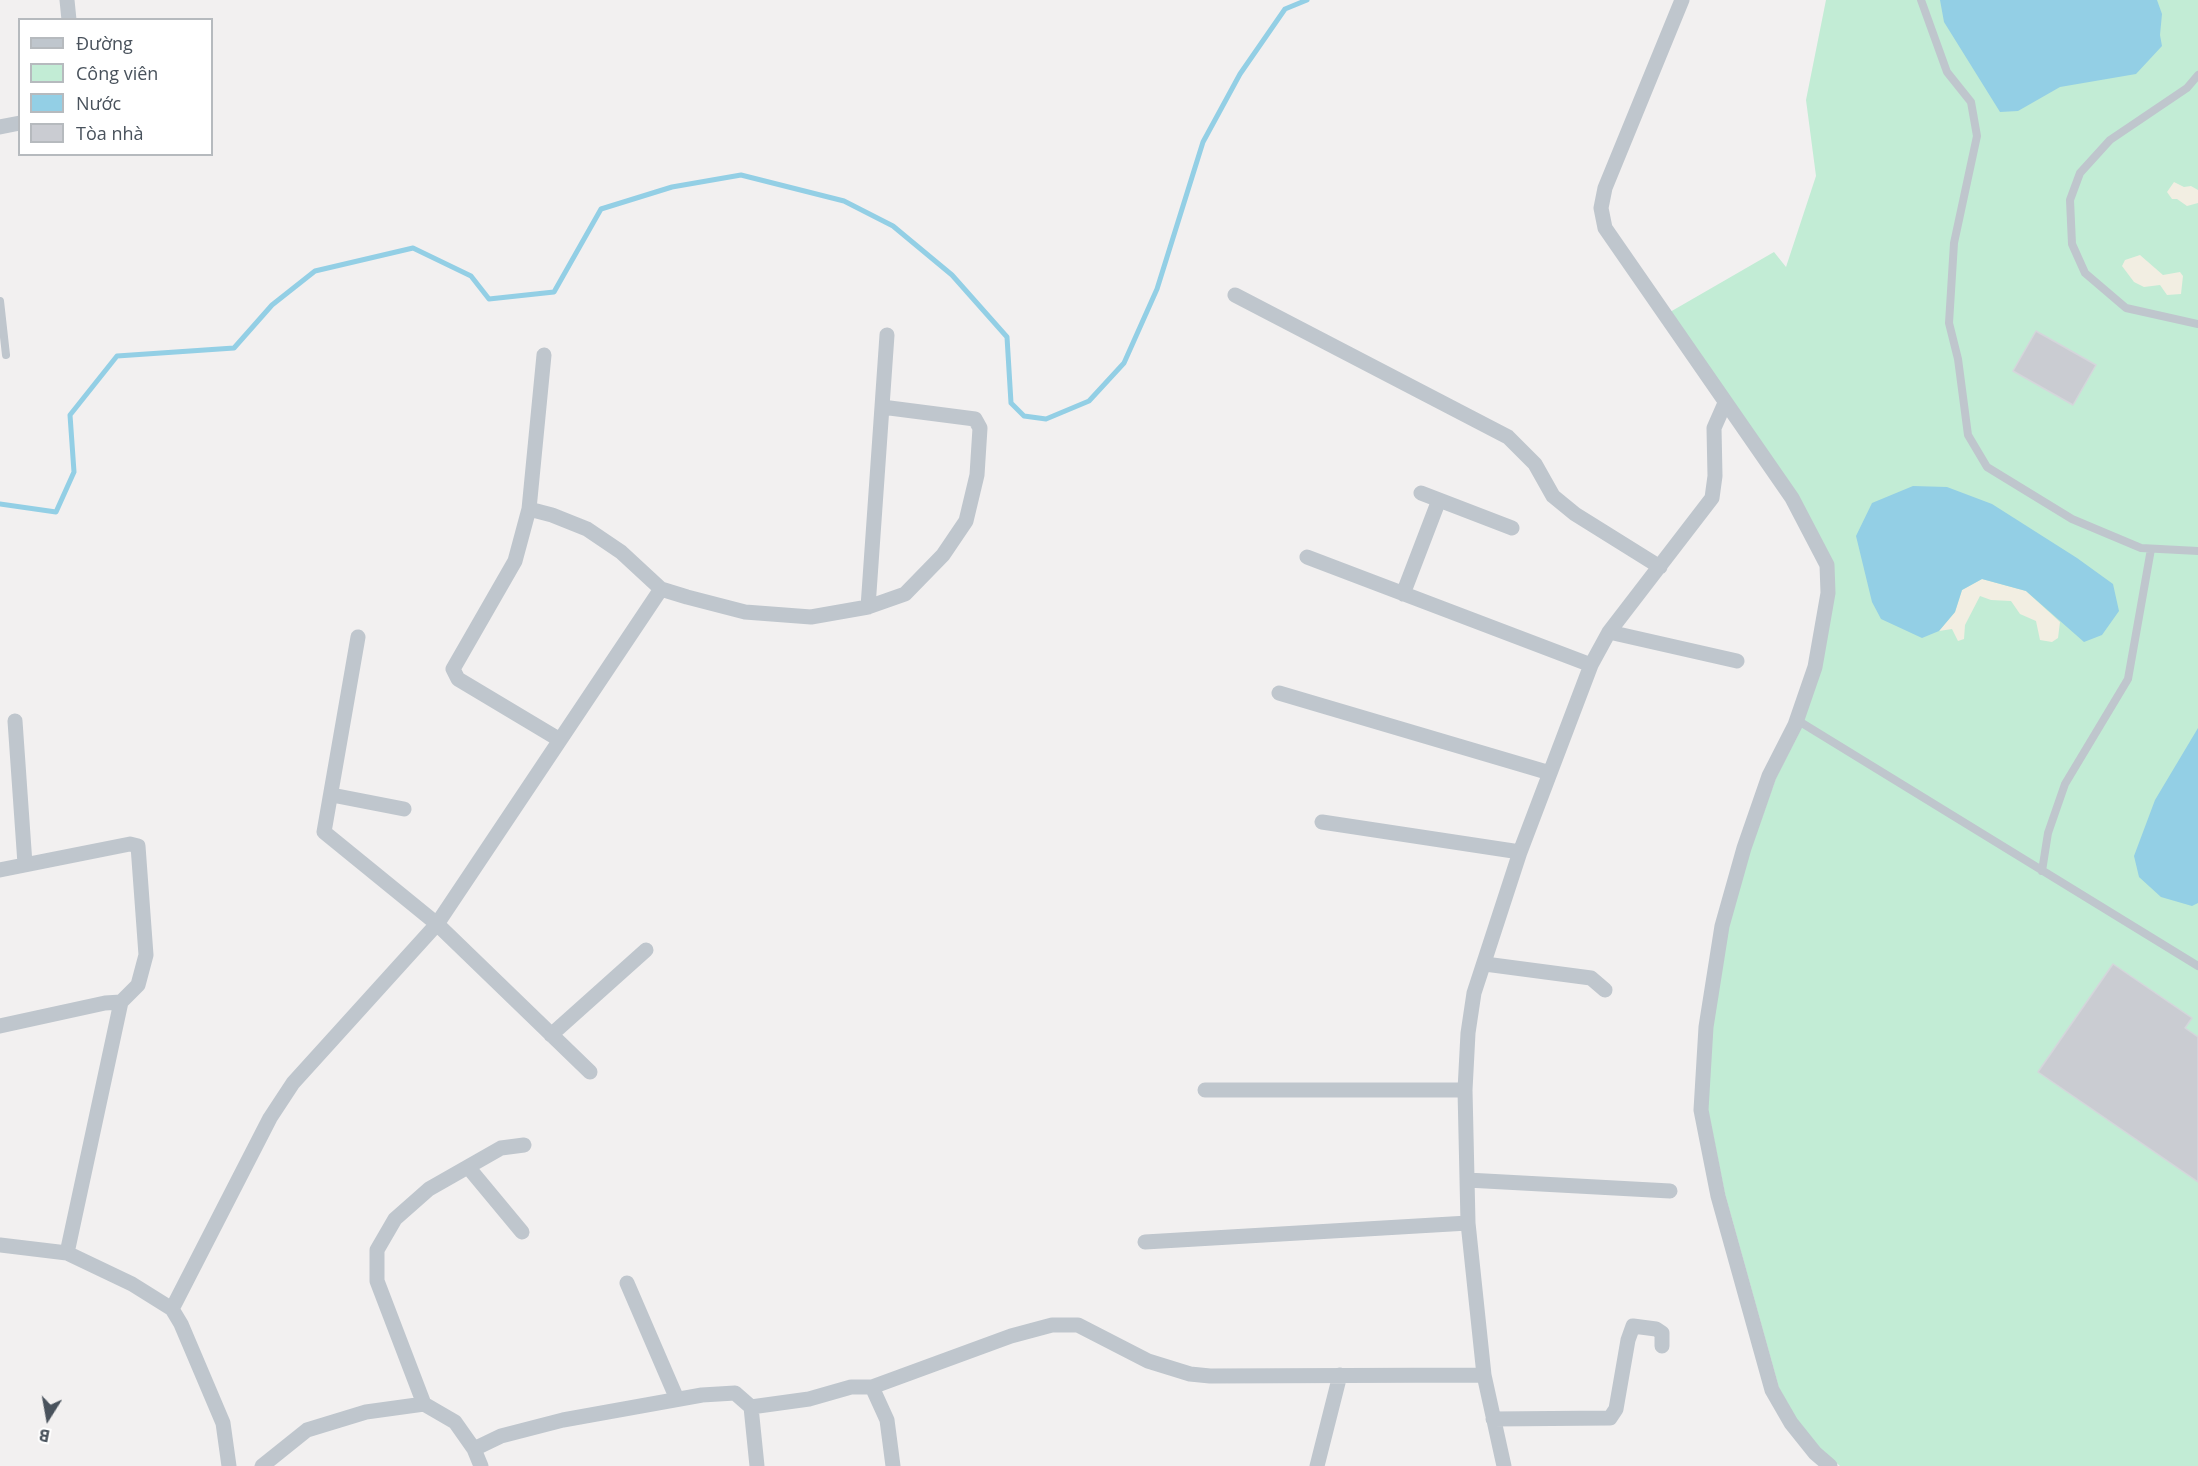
<!DOCTYPE html>
<meta charset="utf-8">
<style>
body{margin:0}
#map{position:relative;width:2198px;height:1466px;overflow:hidden;background:#f2f0f0;font-family:"Open Sans",sans-serif}
canvas{display:block}
.legend{position:absolute;left:18px;top:18px;width:195px;height:138px;box-sizing:border-box;background:#fff;border:2px solid #b6babe;margin:0;padding:8px 10px;list-style:none;font-size:18px;color:#49525c}
.legend li{display:flex;align-items:center;gap:12px;height:30px}
.legend b{width:30px;border:2px solid #b6babe}
.north{position:absolute;left:18px;top:1388px;width:60px;height:60px;-webkit-text-stroke:4px #fff;paint-order:stroke;rotate:191deg;font-size:16px;font-weight:700;line-height:24px;text-align:center;color:#49525c}
.north::after{content:'';display:block;margin:auto;width:21px;height:27px;background:#49525c;clip-path:polygon(50% 0,100% 100%,50% 72%,0 100%)}
</style>
<div id="map">
<canvas width="2198" height="1466"></canvas>
<ul class="legend">
<li><b style="height:8px;background:#bfc6cd"></b>Đường</li>
<li><b style="height:16px;background:#c2ecd5"></b>Công viên</li>
<li><b style="height:16px;background:#93cfe5"></b>Nước</li>
<li><b style="height:16px;background:#caccd2"></b>Tòa nhà</li>
</ul>
<div class="north">B</div>
</div>
<script>
const c = document.querySelector('canvas').getContext('2d');
c.lineJoin = 'round';
function fill(path, color) { c.fillStyle = color; c.fill(path, 'evenodd'); }
const toPath = rows => new Path2D(rows.map(r => 'M' + r).join(''));
function stroke(path, color, width, dash) { c.strokeStyle = color; c.lineWidth = width; c.lineCap = dash ? 'butt' : 'round'; c.setLineDash(dash || []); c.stroke(path); }
fill(toPath([
 [1826,0,2198,0,2198,1466,1840,1466,1819,1447,1797,1420,1779,1388,1725,1194,1708,1110,1709,1047,1729,923,1749,854,1776,778,1800,731,1833,562,1670,312,1774,252,1786,267,1816,176,1806,100]
]), '#c2ecd5');
fill(toPath([
 [2174,182,2184,187,2191,186,2198,190,2198,203,2187,206,2177,199,2172,199,2167,192],
 [2140,255,2163,275,2180,272,2183,276,2181,294,2167,295,2160,285,2144,287,2134,282,2122,266,2125,260],
 [1982,579,2026,591,2060,622,2058,638,2052,642,2040,640,2036,621,2020,614,2011,601,1991,600,1980,596,1965,625,1964,639,1958,641,1952,629,1939,631,1955,612,1962,590]
]), '#f2eee2');
fill(toPath([
 [1940,0,2157,0,2162,14,2160,35,2162,46,2136,74,2060,87,2018,111,2000,112,1944,22],
 [1913,486,1947,487,1992,504,2077,558,2113,584,2119,611,2102,635,2084,642,2026,591,1982,579,1962,590,1955,612,1939,631,1922,638,1881,619,1872,602,1856,536,1872,503],
 [2198,728,2198,903,2192,906,2161,897,2139,877,2134,856,2155,800]
]), '#93cfe5');
stroke(toPath([
 [0,504,56,512,74,472,70,415,117,356,234,348,272,305,315,271,413,248,471,276,489,299,554,292,601,209,672,187,741,175,844,201,893,226,952,275,1007,337,1011,403,1024,416,1046,419,1089,401,1124,363,1157,289,1203,142,1240,74,1285,9,1307,0]
]), '#93cfe5', 5);
const building = toPath([
 [2036,331,2096,365,2073,405,2013,371,2036,331],
 [2113,964,2192,1018,2185,1028,2198,1037,2198,1182,2038,1072,2113,964]
]);
fill(building, '#caccd2');
stroke(building, '#d4d6db', 1.5);
stroke(toPath([
 [1921,0,1947,72,1971,102,1977,136,1954,243,1949,323,1958,359,1968,435,1987,467,2072,519,2141,548,2198,551],
 [2198,75,2187,88,2110,140,2080,173,2070,200,2072,244,2085,273,2126,308,2198,324],
 [0,301,6,355],
 [1797,720,2198,966],
 [2042,871,2048,833,2065,784,2128,679,2151,549]
]), '#bfc6cd', 8);
stroke(toPath([
 [67,0,69,20],
 [1682,0,1605,188,1601,208,1605,228,1792,498,1827,565,1828,593,1815,667,1795,725,1769,776,1744,848,1722,926,1706,1027,1701,1110,1718,1196,1772,1390,1791,1423,1815,1453,1830,1466],
 [0,127,20,123],
 [1235,295,1508,437,1535,464,1553,496,1575,514,1660,567],
 [544,355,529,509,515,561,453,669,458,679,560,740],
 [1421,493,1512,528],
 [529,509,552,515,587,529,621,552,661,589,687,597,745,612,811,617,868,607,905,594,943,555,966,521,977,475,980,428,975,419,882,407],
 [1307,557,1591,665],
 [1403,594,1439,500],
 [868,607,887,335],
 [1609,632,1737,661],
 [358,637,324,832,437,924,590,1072],
 [1279,693,1550,773],
 [15,721,25,864],
 [332,795,404,809],
 [1322,822,1520,852],
 [0,870,130,844,138,846,146,955,138,985,121,1002,105,1003,0,1026],
 [1485,964,1591,978,1605,990],
 [551,1035,646,950],
 [1205,1090,1465,1090],
 [468,1167,522,1232],
 [1467,1180,1670,1191],
 [1145,1242,1468,1223],
 [0,1245,67,1253,132,1284,172,1309,181,1324,223,1423,229,1466],
 [67,1253,121,1002],
 [627,1283,677,1399],
 [172,1309,270,1118,293,1083,437,924,661,589],
 [872,1387,1011,1336,1052,1325,1078,1325,1148,1361,1190,1374,1210,1376,1484,1375],
 [424,1404,377,1281,377,1250,395,1219,429,1189,501,1148,524,1145],
 [751,1407,809,1399,851,1387,872,1387,887,1420,893,1466],
 [1493,1419,1610,1418,1616,1409,1628,1340,1633,1326,1656,1329,1662,1333,1662,1346],
 [474,1449,501,1436,563,1420,702,1395,735,1393,751,1407,757,1466],
 [262,1466,307,1430,366,1412,424,1404,455,1422,474,1449,481,1466],
 [1317,1466,1340,1375],
 [1504,1466,1484,1375,1468,1223,1465,1090,1468,1033,1474,993,1520,852,1591,665,1609,632,1712,498,1715,476,1714,428,1725,403]
]), '#bfc6cd', 15);
</script>
